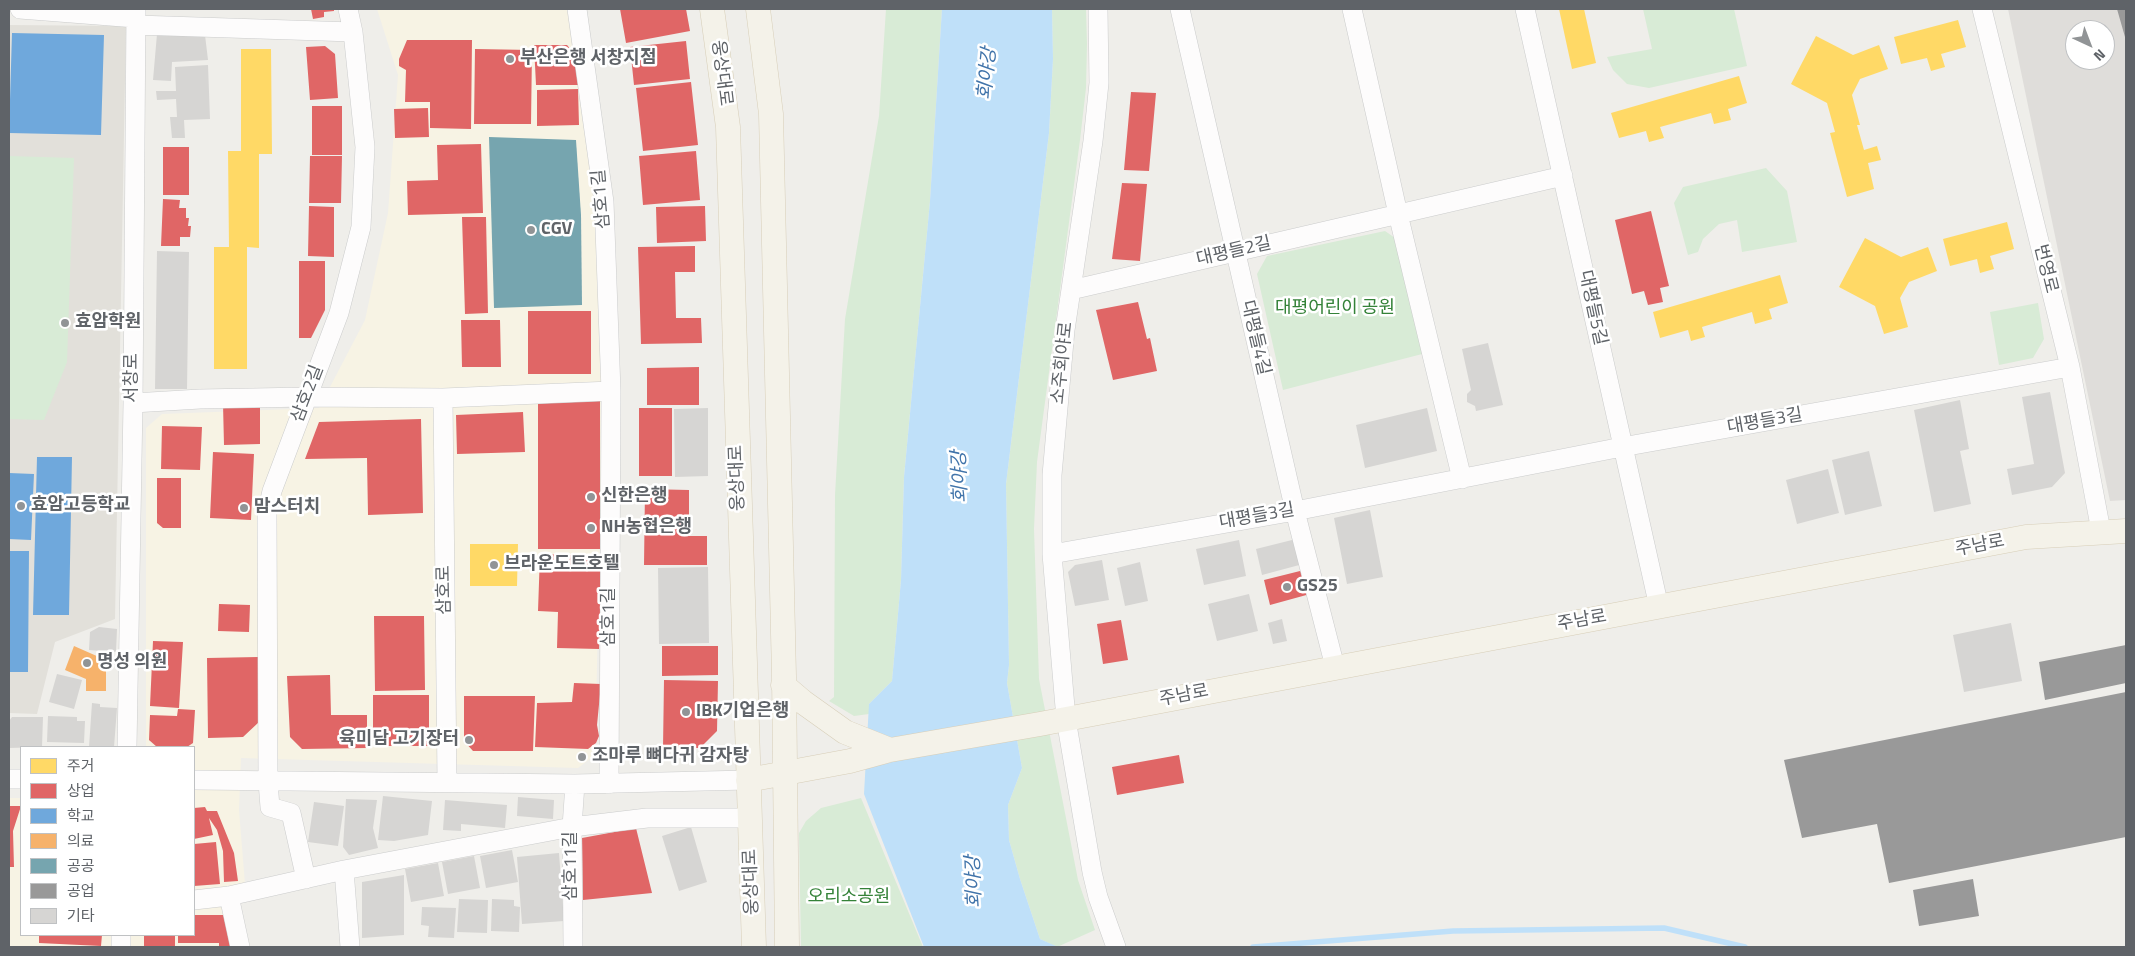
<!DOCTYPE html>
<meta charset="utf-8">
<style>
body{margin:0}
#map{position:relative;width:2135px;height:956px;overflow:hidden;background:#efeeea;font-family:"Titillium Web","Noto Sans KR",sans-serif}
canvas{display:block}
.frame{position:absolute;inset:0;border:10px solid #5f6368;pointer-events:none}
.legend{position:absolute;left:20px;top:746px;width:175px;height:190px;box-sizing:border-box;background:#fff;border:1px solid #bfc1c3;margin:0;padding:6px 9px;list-style:none;font-size:15px;color:#5f6368}
.legend li{display:flex;align-items:center;gap:10px;height:25px}
.legend b{width:25px;border:1px solid #bfc1c3}
.north{position:absolute;left:2065px;top:20px;width:50px;height:50px;box-sizing:border-box;background:#fff;border:1px solid #bfc1c3;border-radius:50%;rotate:137deg;font-size:14px;font-weight:700;line-height:20px;text-align:center;color:#5f6368}
.north::after{content:'';display:block;margin:auto;width:18px;height:22px;background:#919496;clip-path:polygon(50% 0,100% 100%,50% 72%,0 100%)}
</style>
<div id="map">
<canvas width="2135" height="956"></canvas>
<div class="frame"></div>
<ul class="legend">
<li><b style="height:14px;background:#ffd966"></b>주거</li>
<li><b style="height:14px;background:#e06666"></b>상업</li>
<li><b style="height:14px;background:#6fa8dc"></b>학교</li>
<li><b style="height:14px;background:#f6b26b"></b>의료</li>
<li><b style="height:14px;background:#76a5af"></b>공공</li>
<li><b style="height:14px;background:#999"></b>공업</li>
<li><b style="height:14px;background:#d6d5d3"></b>기타</li>
</ul>
<div class="north">N</div>
</div>
<script>
const c = document.querySelector('canvas').getContext('2d');
c.lineJoin = 'round';
function fill(path, color) { c.fillStyle = color; c.fill(path, 'evenodd'); }
const toPath = rows => new Path2D(rows.map(r => 'M' + r).join(''));
function stroke(path, color, width, dash) { c.strokeStyle = color; c.lineWidth = width; c.lineCap = dash ? 'butt' : 'round'; c.setLineDash(dash || []); c.stroke(path); }
function write(font, color, halo, rows, align = 'center') {
  c.font = font + ' "Titillium Web","Noto Sans KR",sans-serif'; c.lineWidth = 5; c.setLineDash([]); c.textBaseline = 'middle'; c.strokeStyle = halo; c.fillStyle = color; for (const [text, x, y, turn = 0] of rows) {
    c.save(); c.translate(x, y); c.rotate((+turn || 0) * Math.PI / 180); c.textAlign = isNaN(turn) ? turn : align; if (halo) c.strokeText(text, 0, 0); c.fillText(text, 0, 0); c.restore();
  }
}
fill(toPath([
 [377,9,568,9,595,203,603,397,595,755,578,768,241,758,239,810,245,884,234,912,236,947,9,947,9,798,21,798,21,935,194,935,194,747,146,747,146,428,162,414,319,408,365,320,388,213,398,75]
]), '#f7f3e4');
fill(toPath([
 [2008,9,2126,9,2126,500,2110,501],
 [2075,30,2105,30,2105,60,2075,60]
]), '#dfddda');
fill(toPath([
 [9,25,126,26,115,619,55,642,37,714,9,713]
]), '#e2e0da');
fill(toPath([
 [886,9,942,9,930,201,904,477,901,580,892,681,869,704,869,714,854,716,829,701,834,697,835,495,845,319,879,116],
 [1052,9,1086,9,1087,44,1086,88,1080,140,1037,462,1034,529,1039,679,1078,880,1095,930,1057,947,1040,939,1020,879,1009,840,1008,805,1022,768,1007,683,1009,665,1006,484,1049,133,1053,59],
 [1643,9,1734,9,1747,66,1649,88,1627,84,1613,70,1607,57,1652,49],
 [9,156,74,158,67,362,44,420,9,419],
 [1766,168,1787,191,1797,242,1742,252,1737,220,1719,224,1703,239,1698,252,1688,255,1674,203,1683,187],
 [1385,231,1398,240,1426,353,1283,390,1257,274,1267,256],
 [2038,303,2044,339,2033,358,1999,365,1990,312],
 [861,798,923,947,801,947,799,833,806,821,821,808]
]), '#d8ebd6');
fill(toPath([
 [942,9,1052,9,1053,59,1049,133,1006,484,1009,665,1007,683,1022,768,1008,805,1009,840,1020,879,1040,939,1058,947,924,947,864,794,869,704,892,681,901,580,904,477,930,201]
]), '#bfe0f9');
fill(toPath([
 [1559,9,1584,9,1596,63,1572,69],
 [1958,20,1966,47,1941,54,1945,67,1931,71,1927,58,1901,64,1894,37],
 [1816,36,1853,55,1879,45,1888,69,1860,79,1852,95,1860,125,1857,125,1864,150,1877,146,1881,160,1868,163,1874,189,1847,197,1830,133,1835,132,1827,103,1791,84],
 [241,49,271,49,272,154,259,154,259,248,247,247,247,369,214,369,214,247,229,247,228,151,241,151],
 [1739,76,1747,103,1728,109,1731,120,1714,124,1711,113,1660,127,1664,138,1649,142,1646,131,1619,138,1611,113],
 [2007,222,2014,249,1990,256,1994,269,1980,273,1977,259,1950,266,1943,239],
 [1865,238,1901,257,1928,247,1937,271,1909,282,1900,298,1908,327,1884,334,1875,306,1839,287],
 [1780,275,1788,303,1769,309,1772,319,1755,324,1752,312,1702,327,1705,337,1691,341,1688,330,1660,338,1653,312],
 [470,544,518,544,517,586,470,586]
]), '#ffd966');
fill(toPath([
 [311,9,334,9,334,11,324,12,324,17,313,19],
 [620,9,686,9,690,31,626,43],
 [407,40,472,40,471,129,430,128,430,102,405,102,406,70,399,66,399,59],
 [686,41,690,79,634,85,630,47],
 [534,45,567,45,573,52,579,85,536,85],
 [325,46,335,54,338,98,310,100,306,47],
 [475,49,532,50,531,124,474,124],
 [691,82,698,145,643,151,636,88],
 [578,89,579,125,537,126,537,90],
 [1131,92,1156,93,1149,171,1124,170],
 [312,106,342,106,342,155,312,155],
 [428,108,429,137,395,138,394,109],
 [481,144,483,213,408,215,407,181,438,180,437,145],
 [163,147,189,147,189,195,163,195],
 [696,151,700,200,643,205,639,156],
 [310,156,342,156,341,203,309,203],
 [1122,183,1147,184,1140,261,1112,259],
 [163,199,180,200,179,208,186,208,186,218,189,218,188,226,191,226,190,237,180,237,180,246,161,246],
 [309,206,334,207,334,257,308,256],
 [705,206,706,241,657,243,656,207],
 [1651,211,1669,286,1660,288,1663,302,1648,305,1644,291,1632,294,1615,220],
 [462,217,486,217,488,313,465,314],
 [695,246,695,272,675,272,676,318,701,318,702,343,641,344,638,247],
 [299,261,325,261,325,310,311,338,299,338],
 [1138,302,1147,339,1150,338,1157,371,1113,380,1096,310],
 [528,311,591,311,591,374,528,374],
 [461,320,500,320,501,367,462,367],
 [699,367,699,405,647,405,647,368],
 [600,399,600,549,538,549,538,400],
 [260,403,260,444,224,445,223,404],
 [639,408,672,408,672,476,639,476],
 [523,412,525,452,457,454,456,415],
 [421,419,423,513,368,515,367,458,305,459,319,422],
 [162,426,202,427,200,470,161,469],
 [213,452,254,454,251,520,210,518],
 [157,478,181,478,181,528,163,528,157,523],
 [645,489,689,490,689,536,707,536,707,565,644,565],
 [540,554,603,556,599,649,557,648,558,612,538,611],
 [1304,570,1310,594,1270,605,1264,580],
 [219,604,250,605,249,632,218,631],
 [374,616,424,616,425,690,375,691],
 [1121,620,1128,660,1103,664,1097,624],
 [153,641,183,642,179,708,150,706],
 [662,646,718,646,718,675,662,676],
 [258,657,259,722,243,737,208,738,207,658],
 [330,675,331,715,367,715,367,748,302,749,290,737,287,676],
 [664,680,718,681,717,731,700,748,663,748],
 [574,683,601,684,597,725,599,736,596,743,588,749,535,747,537,703,572,702],
 [373,695,429,695,429,746,373,746],
 [464,696,535,696,533,751,473,751,464,741],
 [178,709,195,710,193,743,187,747,157,747,149,740,150,715,177,716],
 [1179,755,1184,783,1117,795,1112,767],
 [9,806,21,806,13,831,14,867,9,867],
 [205,807,207,811,217,811,234,853,238,881,224,882,223,851,217,830,209,818,213,835,194,839,194,808],
 [636,828,652,893,583,900,582,838],
 [216,842,220,884,194,886,194,844],
 [194,915,232,915,232,947,219,947,219,943,178,943,178,935,194,935],
 [39,935,102,935,101,946,39,943],
 [144,935,175,935,175,947,144,947]
]), '#e06666');
fill(toPath([
 [12,33,104,35,101,135,9,133],
 [37,457,72,457,69,615,33,615],
 [9,473,34,474,31,540,9,539],
 [9,551,29,551,28,672,9,672]
]), '#6fa8dc');
fill(toPath([
 [74,646,99,657,106,657,106,691,86,691,86,679,65,670]
]), '#f6b26b');
fill(toPath([
 [489,137,576,140,581,215,582,305,494,308]
]), '#76a5af');
fill(toPath([
 [2117,9,2126,9,2126,39,2125,37],
 [2126,645,2126,683,2045,700,2039,662],
 [2126,692,2126,837,1889,883,1877,824,1802,838,1784,760],
 [1973,879,1979,916,1919,926,1913,890]
]), '#999');
stroke(toPath([
 [1253,947,1453,931,1664,928,1745,947]
]), '#bfe0f9', 5.5);
fill(toPath([
 [157,34,205,35,208,60,172,62,171,81,153,80],
 [208,65,210,119,184,120,185,138,172,138,170,117,177,117,176,99,157,100,156,91,176,91,175,67],
 [157,251,189,252,187,389,155,389],
 [1488,343,1503,405,1476,411,1475,406,1467,402,1467,394,1471,390,1462,349],
 [2050,392,2065,473,2052,487,2012,495,2007,469,2034,464,2022,397],
 [1960,400,1969,449,1960,451,1971,504,1934,512,1914,410],
 [708,408,708,476,675,477,674,409],
 [1427,408,1437,451,1365,468,1356,425],
 [1869,451,1882,506,1845,515,1832,460],
 [1828,469,1839,513,1797,524,1786,480],
 [1370,510,1383,577,1347,584,1334,518],
 [1296,539,1303,564,1262,575,1256,549],
 [1239,540,1246,576,1204,585,1196,549],
 [1102,560,1109,600,1075,606,1068,572,1075,565],
 [1140,562,1148,601,1125,606,1117,568],
 [708,567,709,643,659,644,658,568],
 [1249,594,1258,631,1217,641,1208,604],
 [1282,619,1287,641,1273,644,1268,623],
 [2011,623,2022,681,1964,692,1953,635],
 [99,627,117,629,116,652,89,650,90,632],
 [57,674,82,680,74,709,49,702],
 [92,703,100,704,100,707,117,708,114,747,89,747],
 [48,716,77,717,77,721,85,721,84,743,47,742],
 [12,717,43,717,42,747,9,748,9,721],
 [383,796,432,801,428,835,394,841,378,840],
 [518,797,554,800,553,819,517,816],
 [346,799,377,800,373,828,378,848,349,855,343,847],
 [445,800,507,805,505,828,461,824,461,831,443,830],
 [314,802,344,806,338,846,308,842],
 [691,827,707,882,679,891,662,836],
 [512,850,518,882,486,888,480,856],
 [559,853,564,921,522,924,517,857],
 [474,856,480,888,448,894,442,862],
 [438,863,444,896,411,902,405,869],
 [404,875,404,935,362,938,362,882],
 [459,899,488,900,487,933,457,932],
 [492,899,514,900,514,906,520,907,519,932,491,931],
 [422,907,456,908,454,938,428,937,429,926,421,925]
]), '#d6d5d3');
const minor = toPath([
 [20,9,136,18],
 [577,9,604,202,611,391,609,784],
 [1098,9,1099,83,1093,141,1065,330,1052,475,1052,554,1066,719,1092,872,1098,897,1116,947],
 [1180,9,1295,511,1335,667],
 [1352,9,1398,214,1462,479],
 [1525,9,1659,607],
 [1982,9,2070,367,2101,531],
 [136,25,353,32],
 [1071,290,1563,176],
 [443,398,447,782],
 [133,403,200,399,306,397,443,398,611,391],
 [1052,554,1295,511,1622,447,2070,367],
 [127,747,133,403,136,9],
 [9,779,21,779],
 [194,780,575,784,748,780],
 [344,870,350,947],
 [306,879,291,813,270,807,268,782,267,513,272,491,339,313,361,227,365,147,353,32,348,9],
 [229,896,240,947],
 [194,900,229,896,344,870,572,827,647,818,750,818],
 [121,935,121,947],
 [573,947,572,827,575,784]
]);
const major = toPath([
 [712,9,728,127,754,947],
 [758,9,771,114,784,676,787,947],
 [783,685,803,702,845,732,890,750],
 [748,780,850,761,890,750,1040,724,2026,537,2126,531]
]);
stroke(minor, '#cbcccc', 20);
stroke(major, '#d7ceb8', 25);
stroke(minor, '#fdfcfc', 19);
stroke(major, '#f4f2e9', 24);
for (const [x, y, r, color] of [
 [510,59,5,"#919496"],
 [531,230,5,"#919496"],
 [65,323,5,"#919496"],
 [591,497,5,"#919496"],
 [21,506,5,"#919496"],
 [244,508,5,"#919496"],
 [591,528,5,"#919496"],
 [494,565,5,"#919496"],
 [1287,587,5,"#919496"],
 [87,663,5,"#919496"],
 [686,712,5,"#919496"],
 [469,740,5,"#919496"],
 [582,757,5,"#919496"]
]) { const dot = new Path2D(); dot.arc(x, y, r, 0, 2 * Math.PI); c.fillStyle = color; c.fill(dot); stroke(dot, '#fff', 2); }
write('bold 18px', '#5f6368', '#fff', [
 ["부산은행 서창지점",520,59],
 ["CGV",541,230],
 ["효암학원",75,323],
 ["신한은행",601,497],
 ["효암고등학교",31,506],
 ["맘스터치",254,508],
 ["NH농협은행",601,528],
 ["브라운도트호텔",504,565],
 ["GS25",1297,587],
 ["명성 의원",97,663],
 ["IBK기업은행",696,712],
 ["육미담 고기장터",459,740,"right"],
 ["조마루 뼈다귀 감자탕",592,757]
], 'left');
write('18px', '#5f6368', '#fff', [
 ["웅상대로",721,73,83],
 ["삼호1길",602,199,-95],
 ["대평들2길",1234,252,-13],
 ["번영로",2045,269,76],
 ["대평들5길",1592,308,78],
 ["대평들4길",1255,338,77],
 ["소주회야로",1063,363,-84],
 ["서창로",133,378,-90],
 ["삼호2길",308,394,-69],
 ["대평들3길",1765,422,-10],
 ["웅상대로",738,478,-92],
 ["대평들3길",1257,517,-10],
 ["주남로",1980,546,-11],
 ["삼호로",445,590,-91],
 ["삼호1길",610,617,-90],
 ["주남로",1582,621,-10],
 ["주남로",1184,696,-11],
 ["삼호11길",572,866,-90],
 ["웅상대로",752,882,-92]
]);
write('18px', '#348238', '#fff', [
 ["대평어린이 공원",1335,309],
 ["오리소공원",849,898]
]);
write('italic 19px', '#4174aa', '#fff', [
 ["회야강",988,74,-84],
 ["회야강",961,477,-92],
 ["회야강",975,882,-92]
]);
</script>
